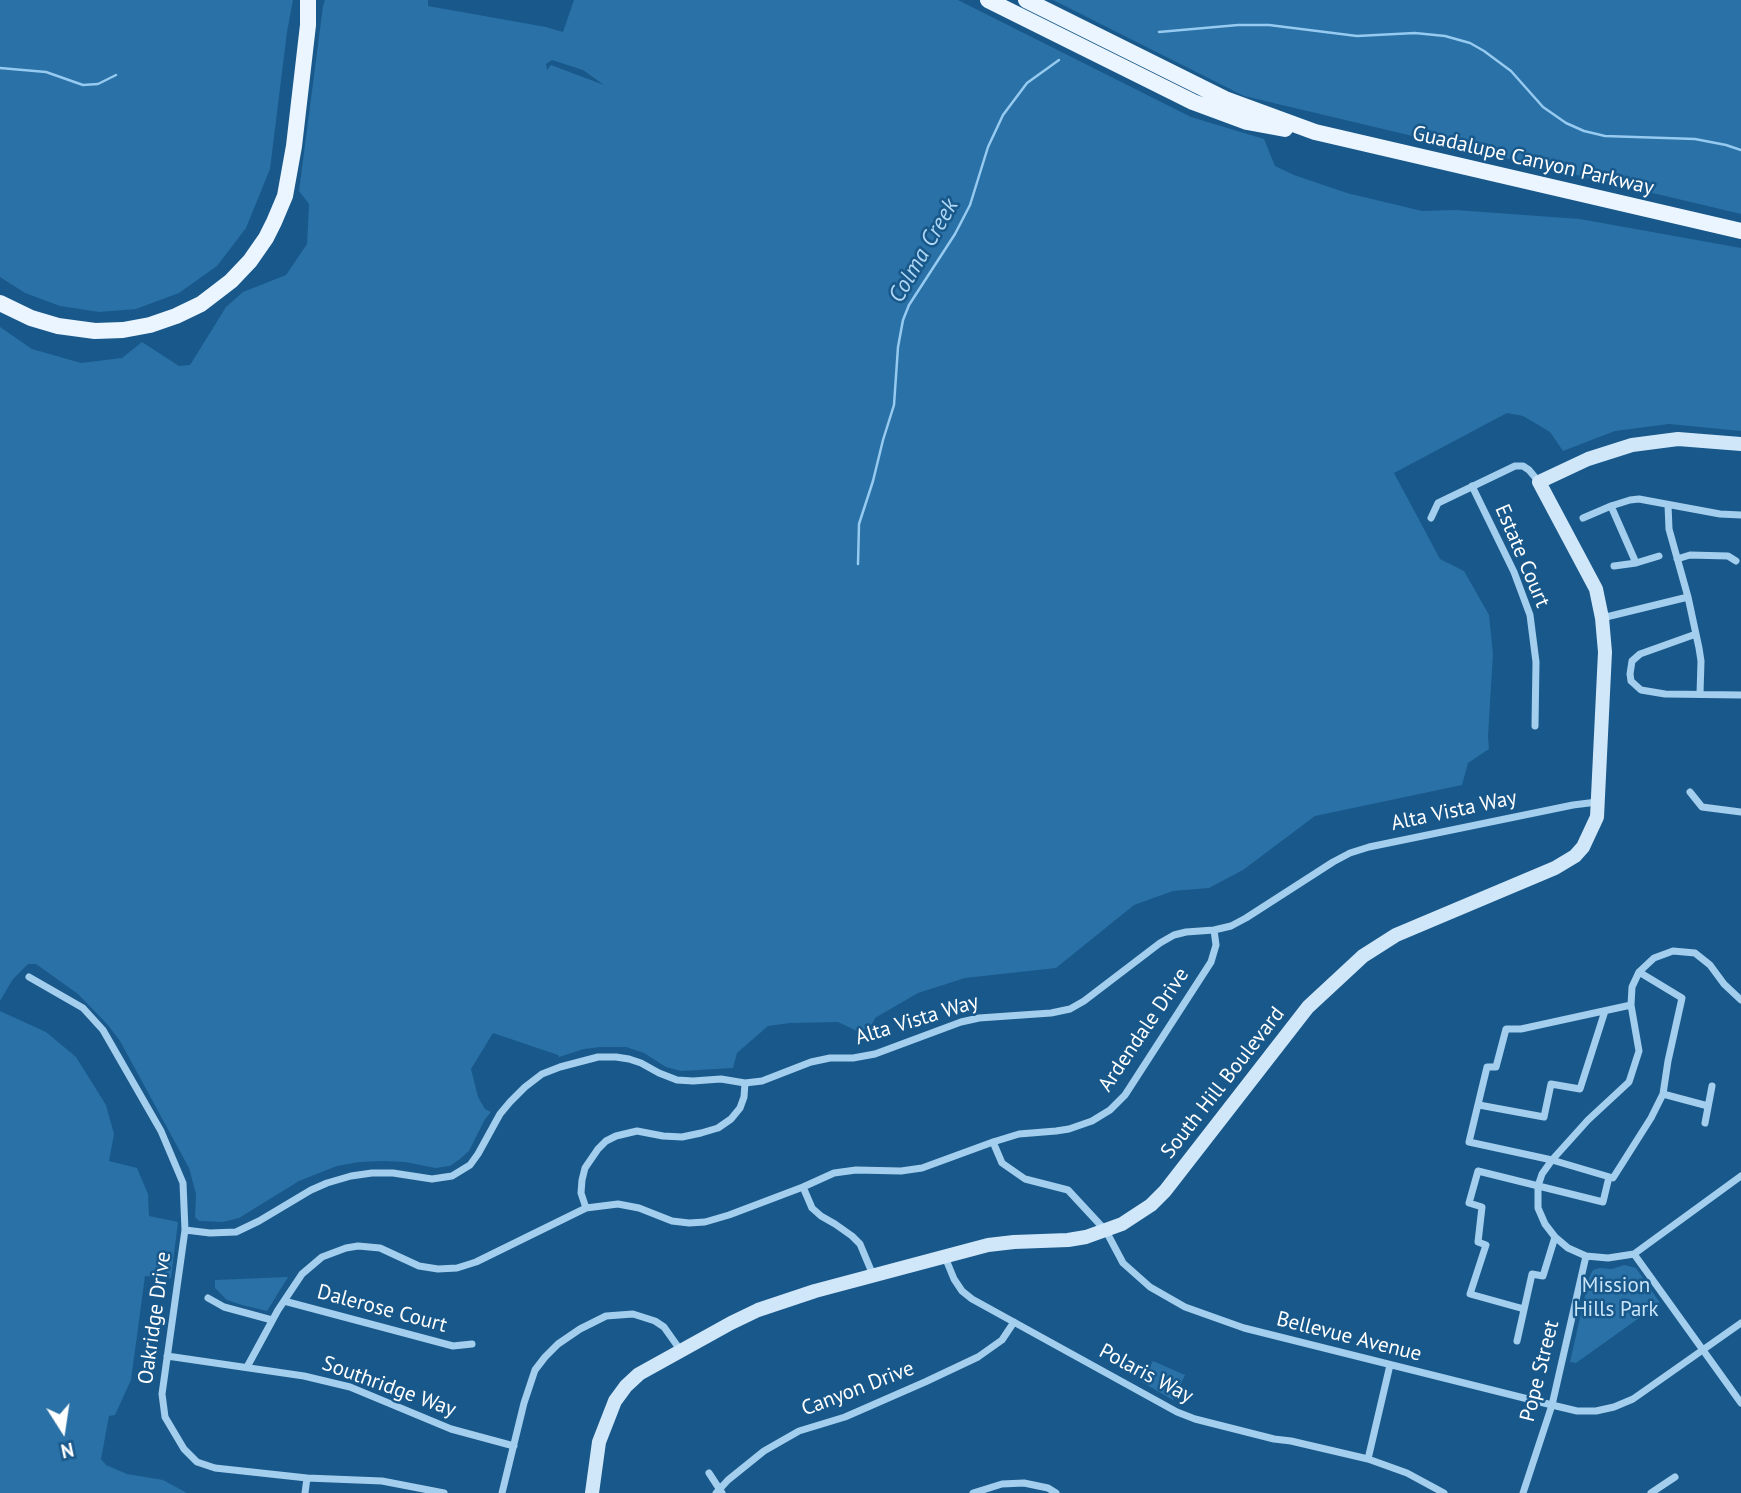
<!DOCTYPE html>
<style>
body{margin:0}
#map{position:relative;width:1741px;height:1493px;overflow:hidden;background:#19588a;font-family:"PT Sans",sans-serif}
canvas{display:block}
.north{position:absolute;left:28px;top:1395px;width:70px;height:70px;-webkit-text-stroke:5px #19588a;paint-order:stroke;rotate:168deg;font-size:19px;font-weight:700;line-height:28px;text-align:center;color:#fff}
.north::after{content:'';display:block;margin:auto;width:24px;height:32px;background:#fff;clip-path:polygon(50% 0,100% 100%,50% 72%,0 100%)}
</style>
<div id="map">
<canvas width="1741" height="1493"></canvas>
<div class="north">N</div>
</div>
<script>
const c = document.querySelector('canvas').getContext('2d');
c.lineJoin = 'round';
function fill(path, color) { c.fillStyle = color; c.fill(path, 'evenodd'); }
const toPath = rows => new Path2D(rows.map(r => 'M' + r).join(''));
function stroke(path, color, width, dash) { c.strokeStyle = color; c.lineWidth = width; c.lineCap = dash ? 'butt' : 'round'; c.setLineDash(dash || []); c.stroke(path); }
function write(font, color, halo, rows, align = 'center') {
  c.font = font + ' "PT Sans",sans-serif'; c.lineWidth = 5; c.setLineDash([]); c.textBaseline = 'middle'; c.strokeStyle = halo; c.fillStyle = color; for (const [text, x, y, turn = 0] of rows) {
    c.save(); c.translate(x, y); c.rotate((+turn || 0) * Math.PI / 180); c.textAlign = isNaN(turn) ? turn : align; if (halo) c.strokeText(text, 0, 0); c.fillText(text, 0, 0); c.restore();
  }
}
fill(toPath([
 [0,0,293,0,287,32,270,169,246,228,217,266,179,293,136,309,99,312,60,306,25,293,0,277],
 [325,0,428,0,428,6,546,27,563,32,574,0,958,0,1191,117,1264,139,1275,166,1294,175,1347,193,1422,211,1456,210,1580,219,1741,248,1741,431,1669,424,1615,431,1563,451,1550,432,1523,416,1507,413,1394,473,1440,559,1464,571,1489,615,1493,654,1488,736,1489,749,1468,763,1462,785,1315,816,1243,870,1209,888,1173,891,1134,905,1056,968,965,978,918,993,875,1018,870,1028,857,1031,838,1022,790,1023,768,1026,737,1053,733,1068,681,1071,666,1067,644,1053,626,1047,601,1047,584,1049,559,1057,558,1055,493,1033,471,1069,478,1097,485,1109,491,1112,485,1119,469,1151,460,1159,450,1166,435,1168,405,1162,383,1161,359,1162,337,1166,299,1181,239,1218,223,1222,199,1221,195,1217,196,1194,189,1168,120,1041,107,1024,78,994,36,964,28,964,13,979,0,1001,0,327,32,349,81,363,122,358,142,342,179,366,190,365,226,307,243,292,286,275,307,244,309,204,299,191,323,6],
 [552,60,583,70,604,85,551,65,547,70,546,64],
 [1053,0,1741,0,1741,214,1244,96],
 [0,1011,46,1032,76,1057,106,1105,114,1134,109,1161,137,1168,148,1194,149,1216,178,1222,171,1278,145,1276,131,1380,115,1415,109,1416,101,1459,106,1465,127,1474,163,1480,187,1493,0,1493],
 [1624,1265,1636,1268,1660,1303,1576,1363,1570,1362,1589,1278,1593,1270,1600,1268,1612,1269],
 [288,1277,267,1311,242,1305,227,1300,215,1288,215,1280],
 [1153,1361,1185,1375,1173,1400,1142,1382]
]), '#2971a6');
stroke(toPath([
 [1159,32,1238,25,1269,25,1357,36,1415,33,1445,36,1470,43,1484,51,1511,71,1543,107,1566,123,1584,131,1605,136,1695,139,1726,145,1741,150],
 [0,68,46,72,83,85,98,84,116,75],
 [858,564,859,524,873,481,883,440,894,405,898,347,903,320,909,305,955,234,970,205,988,147,1003,115,1027,83,1059,60]
]), '#96caf0', 2.5);
stroke(toPath([
 [1472,486,1514,572,1530,615,1536,662,1535,726],
 [1668,505,1669,529,1688,597,1699,648,1701,661,1700,694],
 [1611,506,1636,563],
 [1431,518,1438,503,1515,466,1523,466,1529,470,1539,482],
 [1583,518,1611,506,1630,500,1639,499,1720,514,1741,515],
 [1677,559,1690,555,1728,556,1736,561],
 [1614,566,1636,563,1659,556],
 [1602,618,1688,597],
 [1696,634,1640,654,1632,661,1630,674,1631,681,1641,690,1665,694,1741,695],
 [1690,792,1702,807,1741,812],
 [29,977,83,1008,103,1030,161,1131,183,1183,185,1230,162,1394,165,1417,184,1449,197,1462,215,1468,307,1478,382,1481,444,1493],
 [1741,1000,1724,984,1710,965,1695,953,1673,951,1654,958,1639,972,1632,987,1631,1005,1639,1051,1629,1082,1588,1120,1552,1160,1542,1174,1538,1186,1538,1208,1545,1224,1555,1237,1568,1248,1586,1256,1608,1258,1634,1254,1741,1176],
 [1631,1005,1521,1029,1506,1029,1496,1067,1487,1067,1469,1142,1552,1160,1613,1178,1651,1118,1663,1094,1668,1061,1682,998,1639,972],
 [1663,1094,1708,1106],
 [1479,1105,1544,1117,1551,1084,1580,1089,1605,1011],
 [1705,1123,1712,1086],
 [993,1142,1002,1163,1025,1179,1068,1190,1106,1231,1123,1263,1150,1287,1185,1307,1244,1328,1552,1405,1577,1411,1596,1411,1614,1407,1633,1399,1741,1323],
 [803,1187,812,1208,821,1216,835,1224,852,1236,860,1244,873,1275],
 [586,1208,581,1193,582,1180,585,1168,598,1149,606,1141,616,1136,637,1131,663,1136,682,1137,701,1133,718,1128,731,1119,740,1108,744,1097,745,1083],
 [185,1230,210,1233,236,1232,259,1221,311,1190,327,1183,351,1176,372,1173,393,1173,432,1179,452,1176,470,1165,478,1154,500,1114,510,1102,525,1087,542,1074,560,1067,598,1057,616,1057,629,1059,641,1063,659,1073,677,1080,693,1081,721,1079,745,1083,762,1081,811,1062,830,1058,853,1058,875,1054,961,1022,979,1018,1051,1013,1070,1009,1084,1001,1160,943,1174,935,1186,932,1214,930,1231,926,1246,918,1333,862,1350,853,1369,847,1573,805,1597,802],
 [1634,1254,1741,1403],
 [945,1257,954,1279,962,1291,972,1299,1177,1412,1195,1419,1274,1439,1291,1441,1368,1459,1407,1473,1444,1493],
 [208,1298,224,1307,272,1320],
 [284,1301,453,1346,472,1344],
 [1524,1309,1470,1294,1486,1245,1478,1242,1482,1207,1469,1203,1478,1171,1603,1202,1609,1177],
 [1517,1341,1532,1274,1543,1276,1555,1237],
 [167,1356,304,1376,350,1387,451,1429,514,1446],
 [247,1367,278,1310,302,1274,322,1257,346,1248,358,1246,380,1248,419,1266,438,1269,457,1268,476,1262,586,1208,618,1204,639,1208,672,1221,689,1223,705,1222,729,1215,803,1187,834,1173,856,1170,901,1171,922,1168,993,1142,1019,1134,1056,1131,1069,1129,1092,1121,1110,1110,1125,1095,1211,962,1216,945,1214,930],
 [1368,1459,1390,1365],
 [709,1473,722,1493],
 [305,1493,307,1478],
 [502,1493,524,1403,535,1370,545,1357,558,1344,580,1329,606,1316,633,1314,655,1321,664,1327,681,1351],
 [716,1493,728,1480,764,1451,799,1431,845,1417,925,1382,978,1357,1002,1340,1014,1322],
 [973,1493,1002,1484,1024,1483,1048,1488,1056,1493],
 [1523,1493,1552,1405,1586,1256],
 [1651,1493,1675,1477]
]), '#a3ceed', 7);
stroke(toPath([
 [592,1493,599,1442,615,1401,626,1386,639,1374,731,1323,758,1310,815,1291,988,1245,1014,1242,1068,1240,1086,1237,1122,1224,1151,1205,1165,1191,1308,1007,1363,956,1396,935,1555,868,1575,856,1583,847,1597,817,1605,652,1602,618,1596,589,1539,482,1588,459,1632,445,1678,439,1741,444]
]), '#d0e7fa', 14);
stroke(toPath([
 [988,0,1193,102,1247,122,1285,129],
 [1026,0,1225,99,1315,132,1741,231],
 [0,303,31,318,58,326,95,331,123,330,150,325,176,316,201,304,231,281,250,261,266,238,274,222,285,196,294,146,308,25,308,0]
]), '#eaf5ff', 16);
write('21px', '#fff', '#19588a', [
 ["Guadalupe Canyon Parkway",1533,161,13],
 ["Estate Court",1522,556,67],
 ["Alta Vista Way",1454,811,-12],
 ["Alta Vista Way",917,1020,-17],
 ["Ardendale Drive",1144,1030,-56],
 ["South Hill Boulevard",1223,1083,-52],
 ["Dalerose Court",382,1309,15],
 ["Oakridge Drive",155,1318,-82],
 ["Bellevue Avenue",1349,1337,14],
 ["Pope Street",1540,1371,-76],
 ["Polaris Way",1146,1374,28],
 ["Southridge Way",389,1387,20],
 ["Canyon Drive",858,1389,-21]
]);
write('21px', '#c9e5fa', '#19588a', [
 ["Mission",1616,1286],
 ["Hills Park",1616,1310]
]);
write('italic 23px', '#afd7f5', '#19588a', [
 ["Colma Creek",924,251,-60]
]);
</script>
